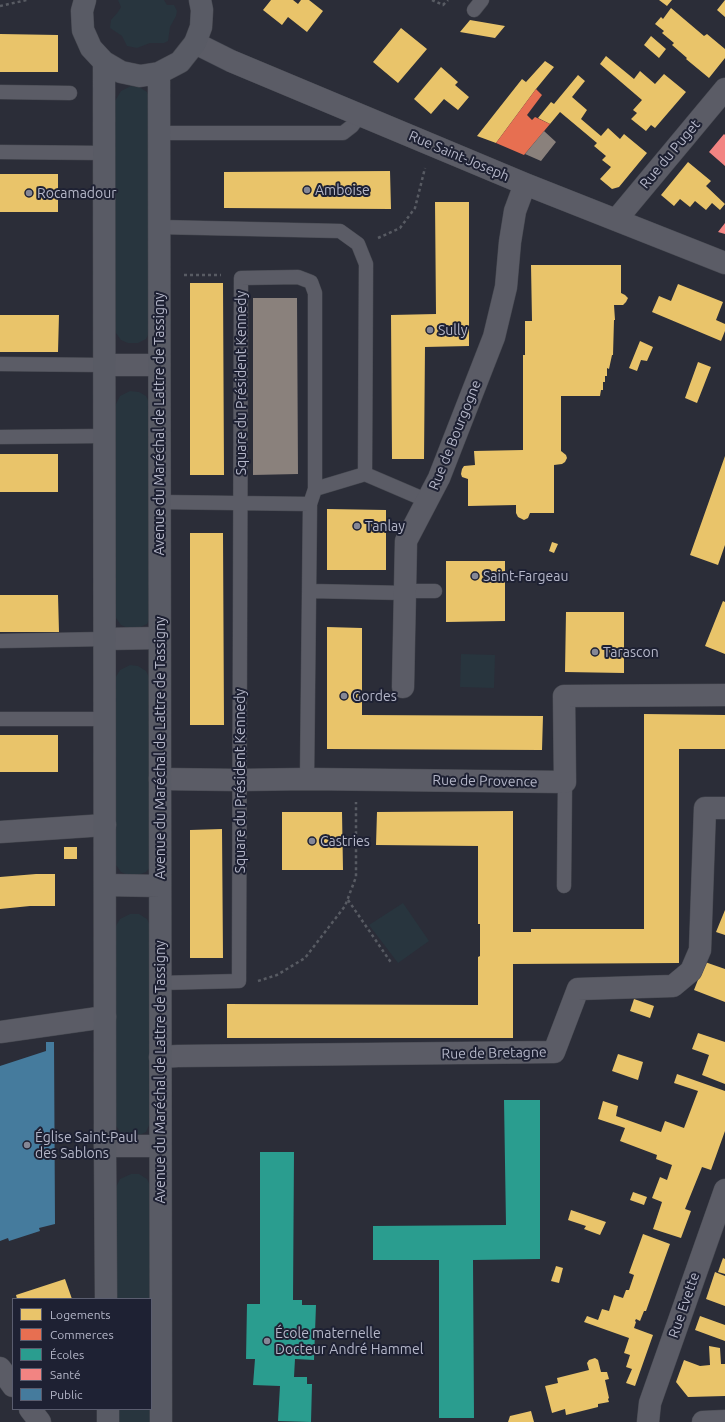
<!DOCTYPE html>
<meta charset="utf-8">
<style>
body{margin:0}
#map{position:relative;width:725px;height:1422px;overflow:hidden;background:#2b2d38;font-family:Ubuntu,sans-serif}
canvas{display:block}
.legend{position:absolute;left:12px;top:1298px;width:140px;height:112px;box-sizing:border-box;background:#1e2133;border:1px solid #5a5d6f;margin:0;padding:5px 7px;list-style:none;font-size:12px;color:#b5b7c9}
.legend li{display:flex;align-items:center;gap:8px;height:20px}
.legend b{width:20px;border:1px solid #5a5d6f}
</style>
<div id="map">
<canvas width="725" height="1422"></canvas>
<ul class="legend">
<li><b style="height:11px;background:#e9c46a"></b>Logements</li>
<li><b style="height:11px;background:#e76f51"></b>Commerces</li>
<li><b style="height:11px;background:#2a9d8f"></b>Écoles</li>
<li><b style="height:11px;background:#f28482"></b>Santé</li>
<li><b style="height:11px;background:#457b9d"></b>Public</li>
</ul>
</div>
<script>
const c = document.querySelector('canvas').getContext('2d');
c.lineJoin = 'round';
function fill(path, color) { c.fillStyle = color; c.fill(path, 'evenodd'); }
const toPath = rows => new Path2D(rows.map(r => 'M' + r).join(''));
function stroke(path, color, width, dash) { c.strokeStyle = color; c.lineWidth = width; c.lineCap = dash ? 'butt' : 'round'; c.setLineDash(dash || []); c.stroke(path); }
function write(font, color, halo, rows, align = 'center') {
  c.font = font + ' Ubuntu,sans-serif'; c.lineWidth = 4; c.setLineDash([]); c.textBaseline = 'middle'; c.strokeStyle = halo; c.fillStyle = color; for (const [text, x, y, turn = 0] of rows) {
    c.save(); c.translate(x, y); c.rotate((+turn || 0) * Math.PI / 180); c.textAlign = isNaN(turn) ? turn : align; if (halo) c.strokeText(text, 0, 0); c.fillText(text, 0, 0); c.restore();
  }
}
fill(toPath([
 [118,0,164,0,167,5,174,5,177,11,176,16,170,27,168,41,164,43,150,43,137,48,127,46,122,36,110,28,111,20,118,12,121,7],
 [131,86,139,87,147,92,151,100,153,325,146,339,138,343,128,343,121,340,116,333,114,327,115,101,121,91],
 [130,391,139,392,146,396,150,404,153,610,147,624,138,628,128,628,121,625,116,618,115,612,115,406,120,396],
 [461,654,495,655,494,688,460,687],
 [130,665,138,666,146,671,150,679,151,866,146,872,138,875,128,875,121,872,116,865,114,859,114,680,120,670],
 [403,903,429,941,398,963,369,925],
 [130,914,139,914,147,919,151,927,152,1118,146,1132,137,1136,128,1136,121,1133,116,1126,114,929,120,919],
 [131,1174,139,1174,147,1179,151,1187,151,1299,115,1299,115,1189,120,1179],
 [114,1409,151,1409,151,1422,114,1422]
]), '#28353e');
fill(toPath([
 [271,0,293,0,298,4,301,0,309,0,323,11,307,32,288,17,282,25,263,10],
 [659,0,672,0,667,6],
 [725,0,725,17,717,10],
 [671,8,704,36,707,34,725,49,725,58,709,78,686,59,687,58,672,45,674,43,662,33,664,31,655,24,661,17,663,19],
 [470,20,505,26,495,38,460,32],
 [401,28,427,49,398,83,373,62],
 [0,34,58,35,58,72,0,72],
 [651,36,666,49,659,58,644,45],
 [606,56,634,79,640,71,655,84,664,74,686,92,655,128,651,125,646,131,631,119,637,113,633,110,642,100,600,64],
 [545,61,554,67,536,89,496,143,477,136,522,79,526,82],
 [441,67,458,82,455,85,469,97,458,110,444,99,431,114,414,99],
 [578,75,585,81,572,97,587,110,581,119,601,136,608,128,620,139,624,134,647,153,619,187,612,189,600,179,611,167,602,160,606,156,594,146,597,143,560,112,550,124,538,118,551,102,554,104],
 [688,162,711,181,706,186,725,204,720,210,712,203,706,210,695,201,690,207,680,199,674,206,661,195],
 [390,171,391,209,224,208,224,172],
 [0,174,58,174,58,212,0,212],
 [435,202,469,202,469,346,425,347,424,459,392,459,391,315,436,314],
 [531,265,621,265,621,293,625,295,628,298,626,302,623,305,614,305,615,320,614,320,613,355,612,355,609,369,607,368,607,376,605,376,605,382,603,382,603,390,601,390,600,396,561,396,561,451,566,455,567,458,565,462,562,464,554,465,554,513,530,513,528,518,524,520,518,517,516,513,516,505,468,506,468,479,462,477,461,474,462,469,464,466,475,465,474,451,523,450,523,355,525,355,525,321,532,321],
 [190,283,223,283,224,475,190,475],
 [678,284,723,302,716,320,725,324,725,331,721,341,652,312,659,296,671,301],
 [0,315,59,315,58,352,0,352],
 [640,341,653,347,647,361,641,360,637,371,629,368],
 [698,362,711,367,697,403,685,398],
 [0,454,58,454,58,492,0,492],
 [725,456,725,545,718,565,690,555],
 [327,509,386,510,386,570,327,570],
 [190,533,223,533,224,725,190,725],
 [552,542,558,544,554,553,549,551],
 [446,561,505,561,505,621,446,622],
 [0,595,58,595,59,632,0,632],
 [723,601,725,602,725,654,705,646],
 [566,612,624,612,624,673,565,672],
 [327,627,362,628,362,715,543,716,542,750,327,749],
 [644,714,725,715,725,749,679,749,679,963,513,964,513,1038,227,1038,227,1004,478,1005,478,957,480,956,480,924,478,924,478,846,376,845,377,812,513,811,513,932,531,932,531,929,644,929],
 [0,735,58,735,58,772,0,772],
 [282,812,342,812,343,870,282,870],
 [222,829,223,958,190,958,190,830],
 [64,847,77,847,77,859,64,859],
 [36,874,55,874,55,906,30,906,0,909,0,877],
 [725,910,725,935,716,932],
 [705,962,725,969,725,1002,694,990],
 [634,999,654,1006,650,1018,630,1011],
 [698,1033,725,1042,725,1084,702,1075,709,1055,692,1049],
 [618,1054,643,1062,638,1080,612,1071],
 [677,1074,725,1091,725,1131,711,1170,702,1167,685,1209,691,1211,681,1238,653,1229,662,1202,652,1198,660,1177,667,1180,672,1165,656,1159,657,1155,620,1141,625,1128,598,1119,603,1101,618,1106,616,1116,661,1132,665,1121,684,1128,698,1091,674,1083],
 [633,1192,647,1197,644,1205,630,1200],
 [571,1210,606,1222,600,1235,584,1229,586,1226,568,1220],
 [643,1234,670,1244,646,1311,644,1311,640,1321,636,1319,635,1321,636,1322,634,1328,653,1335,635,1386,626,1383,632,1369,626,1367,630,1355,624,1353,629,1338,584,1322,587,1316,598,1320,602,1309,609,1311,614,1295,623,1298,626,1290,629,1290,634,1275,629,1273],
 [723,1258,725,1259,725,1274,718,1272],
 [556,1266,563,1268,559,1283,551,1281],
 [715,1272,725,1276,725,1306,706,1299],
 [65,1279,72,1299,17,1299,16,1295],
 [700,1316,725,1325,725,1341,695,1330],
 [709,1346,720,1348,721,1364,725,1364,725,1396,688,1397,676,1382,684,1360,700,1366,710,1365],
 [595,1358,598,1360,601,1372,607,1372,609,1379,605,1380,609,1398,608,1399,609,1402,598,1404,598,1407,566,1415,565,1409,552,1413,545,1386,558,1383,557,1378,589,1370,587,1363,589,1360],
 [531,1411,534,1422,508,1422,510,1416]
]), '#e9c46a');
fill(toPath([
 [536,89,542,95,527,115,532,120,535,117,550,124,524,155,496,143]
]), '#e76f51');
fill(toPath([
 [504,1100,540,1100,540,1259,473,1260,474,1418,439,1418,439,1260,373,1260,373,1226,506,1225],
 [260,1152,294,1152,293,1300,302,1300,302,1305,316,1305,314,1360,295,1359,294,1377,307,1377,307,1384,312,1384,311,1422,278,1421,280,1386,253,1385,255,1359,246,1359,247,1304,260,1304]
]), '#2a9d8f');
fill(toPath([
 [724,134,725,135,725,166,709,152],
 [725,223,725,234,718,232]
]), '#f28482');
fill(toPath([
 [46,1042,54,1042,55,1224,39,1228,40,1231,9,1241,8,1238,0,1241,0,1066,46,1051]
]), '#457b9d');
fill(toPath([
 [544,131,556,142,541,161,525,154],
 [253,298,297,298,298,474,253,475]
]), '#8a817c');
const lane = toPath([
 [474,10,482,0],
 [0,92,70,93],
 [159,133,343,133,352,126,360,115],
 [0,152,104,153],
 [159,227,340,231,358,244,366,264,365,474],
 [0,364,104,365],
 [0,437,104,436],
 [315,489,365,474,428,501],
 [159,502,310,504],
 [310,591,405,593],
 [405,591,435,591],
 [0,641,104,639],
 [0,719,105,719],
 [564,886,565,782],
 [160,983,239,981,241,278,298,277,311,282,315,293,315,489,310,504,307,779]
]);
const street = toPath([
 [195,43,231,61,525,184,725,263],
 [616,220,725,89],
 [104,365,159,365],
 [104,639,159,638],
 [403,687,406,541,439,478,494,337,506,287,510,242,515,211,525,184],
 [160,779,239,780,307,779,565,782,564,696,725,695],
 [0,832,105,825],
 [0,1032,105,1017],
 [160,1057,178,1056,554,1052,578,989,673,986,691,971,700,950,705,808,725,808],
 [105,1146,160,1146],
 [0,1368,13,1386],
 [30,1409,40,1422],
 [648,1422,650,1403,725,1190],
 [703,1422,725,1421]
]);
const secondary = toPath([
 [85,0,82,11,83,30,91,48,104,62,121,72,140,76,159,73,180,62,195,43,201,27,202,10,200,0],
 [104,62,105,1146,106,1299],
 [159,73,161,1422],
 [105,885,160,886],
 [108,1409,108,1422]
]);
stroke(lane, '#474951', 15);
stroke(street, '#474951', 23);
stroke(secondary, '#474951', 23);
stroke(toPath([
 [432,0,443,5,448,0],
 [0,6,27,0],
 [378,238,400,228,415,208,425,168],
 [184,275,221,275],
 [348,900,392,964],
 [258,981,277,975,305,958,345,906,356,877,356,802]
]), '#585b63', 2.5, [3, 3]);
stroke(lane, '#5b5c66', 14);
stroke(street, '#5b5c66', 22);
stroke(secondary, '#595b65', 22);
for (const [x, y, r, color] of [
 [307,190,4,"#858796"],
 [29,193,4,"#858796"],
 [430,330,4,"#858796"],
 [357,526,4,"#858796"],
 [475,576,4,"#858796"],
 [595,652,4,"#858796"],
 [344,696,4,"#858796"],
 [312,841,4,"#858796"],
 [27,1145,4,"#858796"],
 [267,1341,4,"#858796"]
]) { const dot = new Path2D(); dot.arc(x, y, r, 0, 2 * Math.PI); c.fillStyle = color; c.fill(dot); stroke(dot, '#1e2133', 1.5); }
write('14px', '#b5b7c9', '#1e2133', [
 ["Rue du Puget",670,154,-50],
 ["Rue Saint-Joseph",459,156,23],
 ["Square du Président Kennedy",241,383,-90],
 ["Avenue du Maréchal de Lattre de Tassigny",159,424,-90],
 ["Rue de Bourgogne",455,435,-68],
 ["Avenue du Maréchal de Lattre de Tassigny",160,748,-90],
 ["Square du Président Kennedy",240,781,-90],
 ["Rue de Provence",485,781,1],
 ["Rue de Bretagne",494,1053,-1],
 ["Avenue du Maréchal de Lattre de Tassigny",160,1072,-90],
 ["Rue Evette",684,1305,-71]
]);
write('14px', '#b5b7c9', '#1e2133', [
 ["Amboise",315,190],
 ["Rocamadour",37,193],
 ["Sully",438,330],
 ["Tanlay",365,526],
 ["Saint-Fargeau",483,576],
 ["Tarascon",603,652],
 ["Gordes",352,696],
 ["Castries",320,841],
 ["Église Saint-Paul",35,1137],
 ["des Sablons",35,1153],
 ["École maternelle",275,1333],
 ["Docteur André Hammel",275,1349]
], 'left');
</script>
